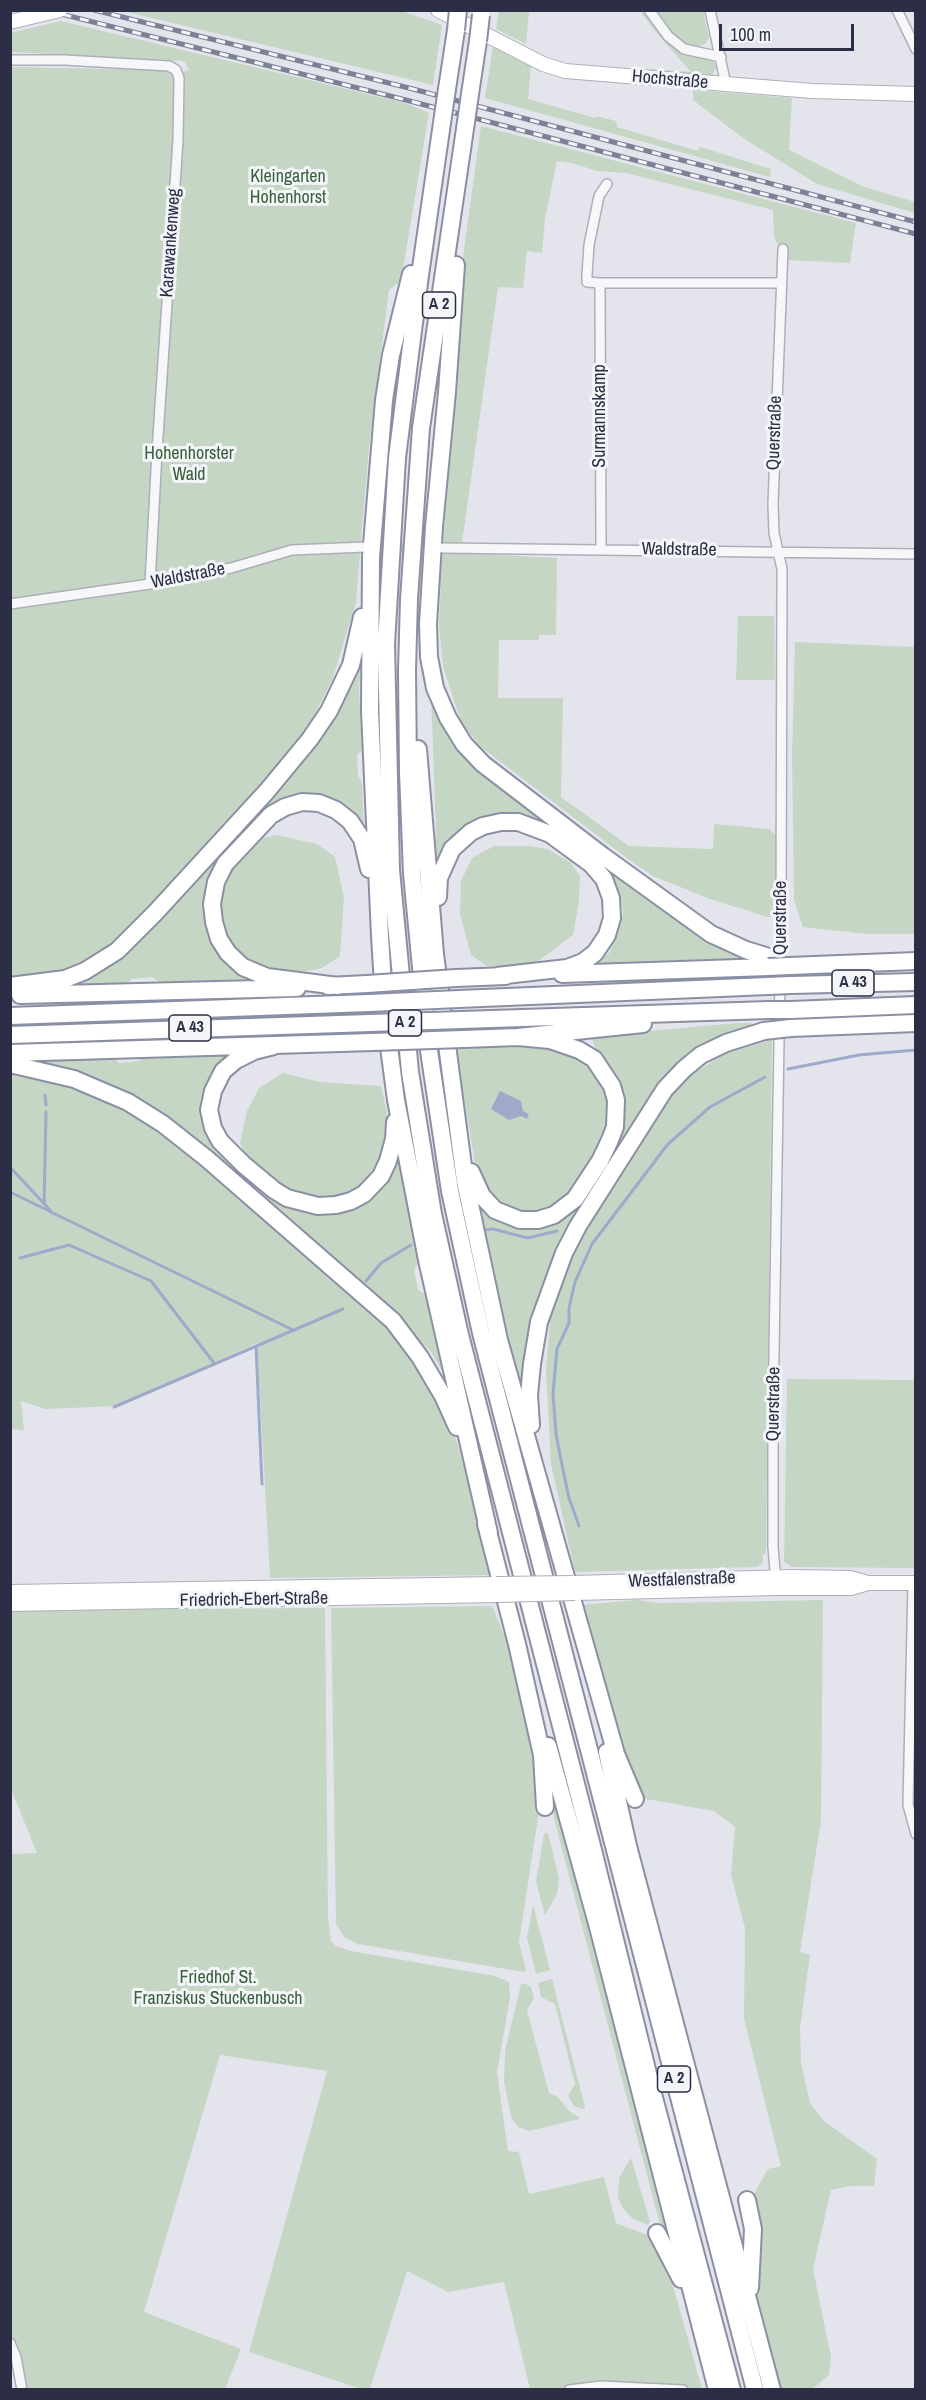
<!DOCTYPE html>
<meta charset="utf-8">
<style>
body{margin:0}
#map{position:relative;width:926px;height:2400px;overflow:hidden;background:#e4e5ec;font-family:"Archivo Narrow",sans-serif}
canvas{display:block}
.frame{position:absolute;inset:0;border:12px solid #2b2e44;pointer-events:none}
.scale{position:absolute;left:719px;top:24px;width:135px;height:27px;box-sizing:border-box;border:3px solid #2b2e44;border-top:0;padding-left:8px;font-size:18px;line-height:21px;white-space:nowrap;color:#2b2e44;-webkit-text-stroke:4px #f4f5f9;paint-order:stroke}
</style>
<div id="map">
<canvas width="926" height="2400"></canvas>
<div class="frame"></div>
<div class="scale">100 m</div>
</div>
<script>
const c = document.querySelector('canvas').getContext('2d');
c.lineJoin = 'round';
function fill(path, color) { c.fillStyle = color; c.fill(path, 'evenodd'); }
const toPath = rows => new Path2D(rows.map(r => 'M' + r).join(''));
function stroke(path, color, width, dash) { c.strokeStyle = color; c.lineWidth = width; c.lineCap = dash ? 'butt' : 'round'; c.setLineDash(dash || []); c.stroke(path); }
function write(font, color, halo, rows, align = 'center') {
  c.font = font + ' "Archivo Narrow",sans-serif'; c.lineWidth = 6; c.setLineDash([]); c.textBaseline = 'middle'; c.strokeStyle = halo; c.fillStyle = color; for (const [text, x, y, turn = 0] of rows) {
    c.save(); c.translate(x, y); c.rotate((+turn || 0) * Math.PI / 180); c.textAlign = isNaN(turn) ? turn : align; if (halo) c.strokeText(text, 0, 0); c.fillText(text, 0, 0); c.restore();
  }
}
fill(toPath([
 [499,10,529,11,526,44,496,29],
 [122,11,402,11,442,25,433,85],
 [640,11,643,11,663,36,677,49,713,60,716,67,713,75,649,71,649,69,691,72,655,31],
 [653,11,703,11,709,38,705,44,699,46,686,45,678,40],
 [61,21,405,103,429,113,401,281,389,290,369,447,356,602,333,678,304,736,126,934,109,949,86,964,58,975,11,981,11,67,164,70,171,75,189,70,184,61,11,52,10,33],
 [493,46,531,66,528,99,595,118,596,116,616,121,617,127,698,151,700,147,771,169,770,177,485,98],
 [693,90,792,98,789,150,864,187,915,202,915,213,817,184,743,138,693,100],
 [481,126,856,223,850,263,786,260,786,250,778,245,774,237,773,210,626,173,597,171,572,163,557,161,545,219,542,253,527,251,523,288,498,287,462,543,443,542,458,375,465,266,462,264],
 [442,552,557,558,556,635,539,635,539,640,499,640,498,698,563,698,561,797,629,846,713,849,714,824,769,829,777,836,777,917,768,917,710,899,653,876,628,859,481,747,461,722,443,666,439,626],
 [738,616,774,616,775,680,736,680],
 [795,642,915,647,915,934,867,934,803,927,794,900,792,755],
 [362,655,359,687,362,750,357,755,358,776,362,783,364,828,297,795,221,861,217,945,275,983,160,983,152,977,132,979,125,985,37,990,102,967,271,794],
 [431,695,445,726,745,960,594,966,609,953,616,937,623,914,621,896,610,873,507,816,437,865,434,864,436,830],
 [277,835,317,844,335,857,344,897,340,956,322,968,290,974,270,971,238,956,220,927,217,914,227,871,253,840],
 [494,846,529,846,548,849,571,863,580,876,579,901,573,935,537,962,518,966,487,966,471,955,460,914,461,881,472,858],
 [738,1023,751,1023,751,1027,706,1045,571,1225,546,1279,533,1324,524,1407,478,1205,552,1221,622,1125,624,1110,622,1094,599,1058,591,1036],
 [772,1040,766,1554,763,1554,763,1563,757,1567,575,1572,551,1464,546,1370,550,1319,560,1287,573,1256,589,1226,666,1102,692,1074,730,1051],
 [531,1043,574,1052,598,1072,612,1107,604,1145,563,1204,528,1217,495,1204,476,1169,456,1049,478,1048,480,1045],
 [239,1050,206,1117,270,1194,337,1209,399,1153,419,1263,414,1269,418,1290,425,1294,445,1376,431,1352,380,1299,157,1109,101,1081,32,1060,111,1055,119,1063,139,1061,144,1054],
 [11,1071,94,1090,161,1129,391,1326,450,1421,461,1455,493,1575,270,1578,257,1343,119,1406,45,1409,21,1401,24,1430,11,1429],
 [283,1073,320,1082,381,1086,387,1112,389,1132,386,1151,367,1184,340,1199,294,1196,265,1172,245,1153,240,1143,247,1111,259,1088],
 [787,1379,915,1380,915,1568,792,1567,784,1562],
 [636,1600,659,1603,823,1600,821,1821,800,1952,810,1955,800,2028,801,2063,810,2103,824,2121,877,2159,874,2186,850,2186,831,2190,813,2269,831,2357,829,2375,812,2389,780,2389,757,2304,754,2282,752,2204,755,2192,768,2169,781,2166,744,2019,745,1928,731,1875,735,1827,714,1811,641,1798,631,1780,581,1605],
 [492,1606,511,1651,534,1730,541,1798,519,1942,526,1970,524,1972,358,1944,345,1938,336,1924,331,1608],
 [325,1608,328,1918,331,1941,336,1946,351,1951,495,1976,509,1982,510,1998,497,2072,508,2151,519,2152,529,2194,604,2177,616,2223,647,2235,656,2243,667,2264,702,2389,530,2389,504,2282,448,2292,407,2271,370,2389,361,2389,249,2352,327,2071,220,2055,144,2312,241,2349,225,2389,17,2389,10,2360,10,1854,37,1853,11,1789,11,1610],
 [553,1786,672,2242,670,2243,661,2226,655,2206,556,1826,551,1805],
 [548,1833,559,1878,557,1894,545,1915,536,1882,544,1834],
 [533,1905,550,1970,536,1974,527,1938],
 [552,1979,585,2107,584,2109,574,2106,568,2096,575,2084,555,2004,541,1997,538,1983],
 [521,1984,526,1984,531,1987,534,1998,527,2010,549,2093,558,2097,570,2112,579,2117,579,2119,529,2131,518,2127,511,2117,504,2082,505,2051],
 [631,2158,650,2222,648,2225,632,2218,622,2207,618,2197,619,2178]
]), '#c5d6c5');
fill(toPath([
 [500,1091,521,1101,523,1111,529,1114,527,1119,521,1116,509,1120,491,1109]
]), '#9faacb');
stroke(toPath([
 [788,1069,859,1055,916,1050],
 [45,1095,46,1105],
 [10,1167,50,1210],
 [10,1192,293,1330],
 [44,1204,46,1112],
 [485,1230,493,1229,528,1238,557,1231],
 [20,1258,69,1245,151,1281,214,1363],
 [366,1281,381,1263,411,1245],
 [256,1346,262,1484],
 [114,1407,343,1309],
 [579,1526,569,1498,562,1465,556,1434,553,1394,557,1349,569,1323,569,1308,575,1282,592,1244,668,1144,710,1107,765,1077]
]), '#9faacb', 3);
stroke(toPath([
 [370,547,434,548]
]), '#bfc0ca', 9, [9, 4.5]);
const street = toPath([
 [649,10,668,36,684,49,721,57],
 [710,10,726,85],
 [897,10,916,49],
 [10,60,64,60,169,66,176,70,179,78,178,140,157,451,150,584],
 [600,283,781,283],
 [443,548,916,554],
 [601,549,600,283,587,282,587,275,589,245,599,196,607,184],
 [10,604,150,584,231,568,292,550,365,547],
 [776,1582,773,1547,773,1414,781,916,782,569,774,533,773,504,783,249],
 [913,1583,908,1805,916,1834],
 [10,2343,16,2357,22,2390],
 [569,2390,601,2386,683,2390]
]);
const secondary = toPath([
 [438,10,543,64,565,71,812,91,916,94],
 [573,1583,791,1577,850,1578,868,1583,916,1583],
 [10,1592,496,1584],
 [575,1593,777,1588,851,1588,868,1583],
 [10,1604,498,1595]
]);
const highway = toPath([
 [447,89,456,30],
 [470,94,478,41],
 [443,116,420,275,397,458,386,644,391,870,410,1072,433,1214,460,1335,592,1846,653,2094,732,2390],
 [466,122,421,428,409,599,407,670,408,772,412,874,429,1051,450,1191,481,1333,755,2390],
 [456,265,447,392,434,527,428,624,429,657,435,688,448,718,464,744,483,764,603,856,711,934,746,950,772,958],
 [411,274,391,355,384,400,371,557,370,711,380,936,385,1017,396,1100,427,1260,489,1533],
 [418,749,435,954,465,1181,499,1340,616,1754,635,1799],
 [438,897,439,878,452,849,471,832,483,826,501,822,518,822,550,834,591,864,604,879,611,898,612,918,607,935,595,953,583,962,567,968,497,976],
 [789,966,916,961],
 [562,974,768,967],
 [456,978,506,976],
 [791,985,916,982],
 [10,986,65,979,85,971,117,951,155,913,267,791,310,739,329,711,351,665,362,617],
 [328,986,367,984],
 [338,986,267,977,243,967,228,953,219,939,214,922,212,904,216,882,225,864,271,815,285,807,302,802,319,803,336,810,350,821,362,839,369,869],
 [20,995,297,988],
 [459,999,768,986],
 [791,1010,916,1005],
 [10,1016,369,1003],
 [461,1020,769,1010],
 [791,1028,916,1023],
 [10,1035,370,1023],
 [464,1039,518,1037,643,1024],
 [274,1046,254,1051,236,1060,223,1071,213,1091,209,1110,213,1128,220,1141,244,1165,274,1190,287,1198,318,1206,336,1205,351,1201,364,1194,381,1176,388,1161,394,1139,395,1122],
 [10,1053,373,1042],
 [10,1064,74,1079,128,1102,163,1124,206,1158,393,1321,420,1357,443,1396,457,1427],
 [471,1172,482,1196,495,1210,520,1220,538,1220,554,1215,575,1199,600,1161,610,1140,615,1127,616,1100,612,1086,594,1059,579,1050,550,1040,518,1037],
 [531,1425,529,1395,532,1364,539,1322,564,1253,578,1226,665,1089,684,1069,701,1055,726,1043,764,1031],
 [486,1524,517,1644,542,1755,545,1807],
 [548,1746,598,1927,717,2390],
 [607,1752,628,1846,772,2390],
 [747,2200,753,2229,750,2288],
 [657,2233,681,2279]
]);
stroke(street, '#acaeba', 12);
stroke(secondary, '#acaeba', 16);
stroke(highway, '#8b8fa3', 20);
stroke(street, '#f7f7fa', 9);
stroke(secondary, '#fff', 14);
stroke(highway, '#fff', 16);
const rail = toPath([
 [45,10,406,100,916,234],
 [94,10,409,88,916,222]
]);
stroke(rail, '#7d8196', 5);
stroke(rail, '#f4f5f9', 3, [9]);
const secondaryBridge = toPath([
 [10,22,60,10],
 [496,1584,573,1583],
 [498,1595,575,1593]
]);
const highwayBridge = toPath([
 [456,30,458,10],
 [478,41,481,15],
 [443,116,447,89],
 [466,122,470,94],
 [768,967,789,966],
 [367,984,456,978],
 [768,986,791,985],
 [369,1003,459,999],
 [769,1010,791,1010],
 [370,1023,461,1020],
 [764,1031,791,1028],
 [373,1042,464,1039]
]);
stroke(secondaryBridge, '#acaeba', 16, []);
stroke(highwayBridge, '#8b8fa3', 20, []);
stroke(secondaryBridge, '#fff', 14);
stroke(highwayBridge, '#fff', 16);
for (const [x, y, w] of [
 [439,305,33],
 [853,983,42],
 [405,1023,33],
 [190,1028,42],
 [674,2079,33]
]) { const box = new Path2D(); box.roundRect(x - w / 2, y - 13, w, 26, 4.5); c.fillStyle = '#f4f5f9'; c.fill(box); stroke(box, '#2b2e44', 1.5); }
write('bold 16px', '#2b2e44', null, [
 ["A 2",439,305],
 ["A 43",853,983],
 ["A 2",405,1023],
 ["A 43",190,1028],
 ["A 2",674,2079]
]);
write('18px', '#2b2e44', '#f4f5f9', [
 ["Hochstraße",670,80,5],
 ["Karawankenweg",171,243,-86],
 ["Surmannskamp",600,416,-90],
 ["Querstraße",775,433,-88],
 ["Waldstraße",679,550,1],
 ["Waldstraße",188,576,-11],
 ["Querstraße",781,918,-90],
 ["Querstraße",774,1404,-89],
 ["Westfalenstraße",682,1580,-2],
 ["Friedrich-Ebert-Straße",254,1600,-1]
]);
write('18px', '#38603a', '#f4f5f9', [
 ["Kleingarten",288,177],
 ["Hohenhorst",288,198],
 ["Hohenhorster",189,454],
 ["Wald",189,475],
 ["Friedhof St.",218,1978],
 ["Franziskus Stuckenbusch",218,1999]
]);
</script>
